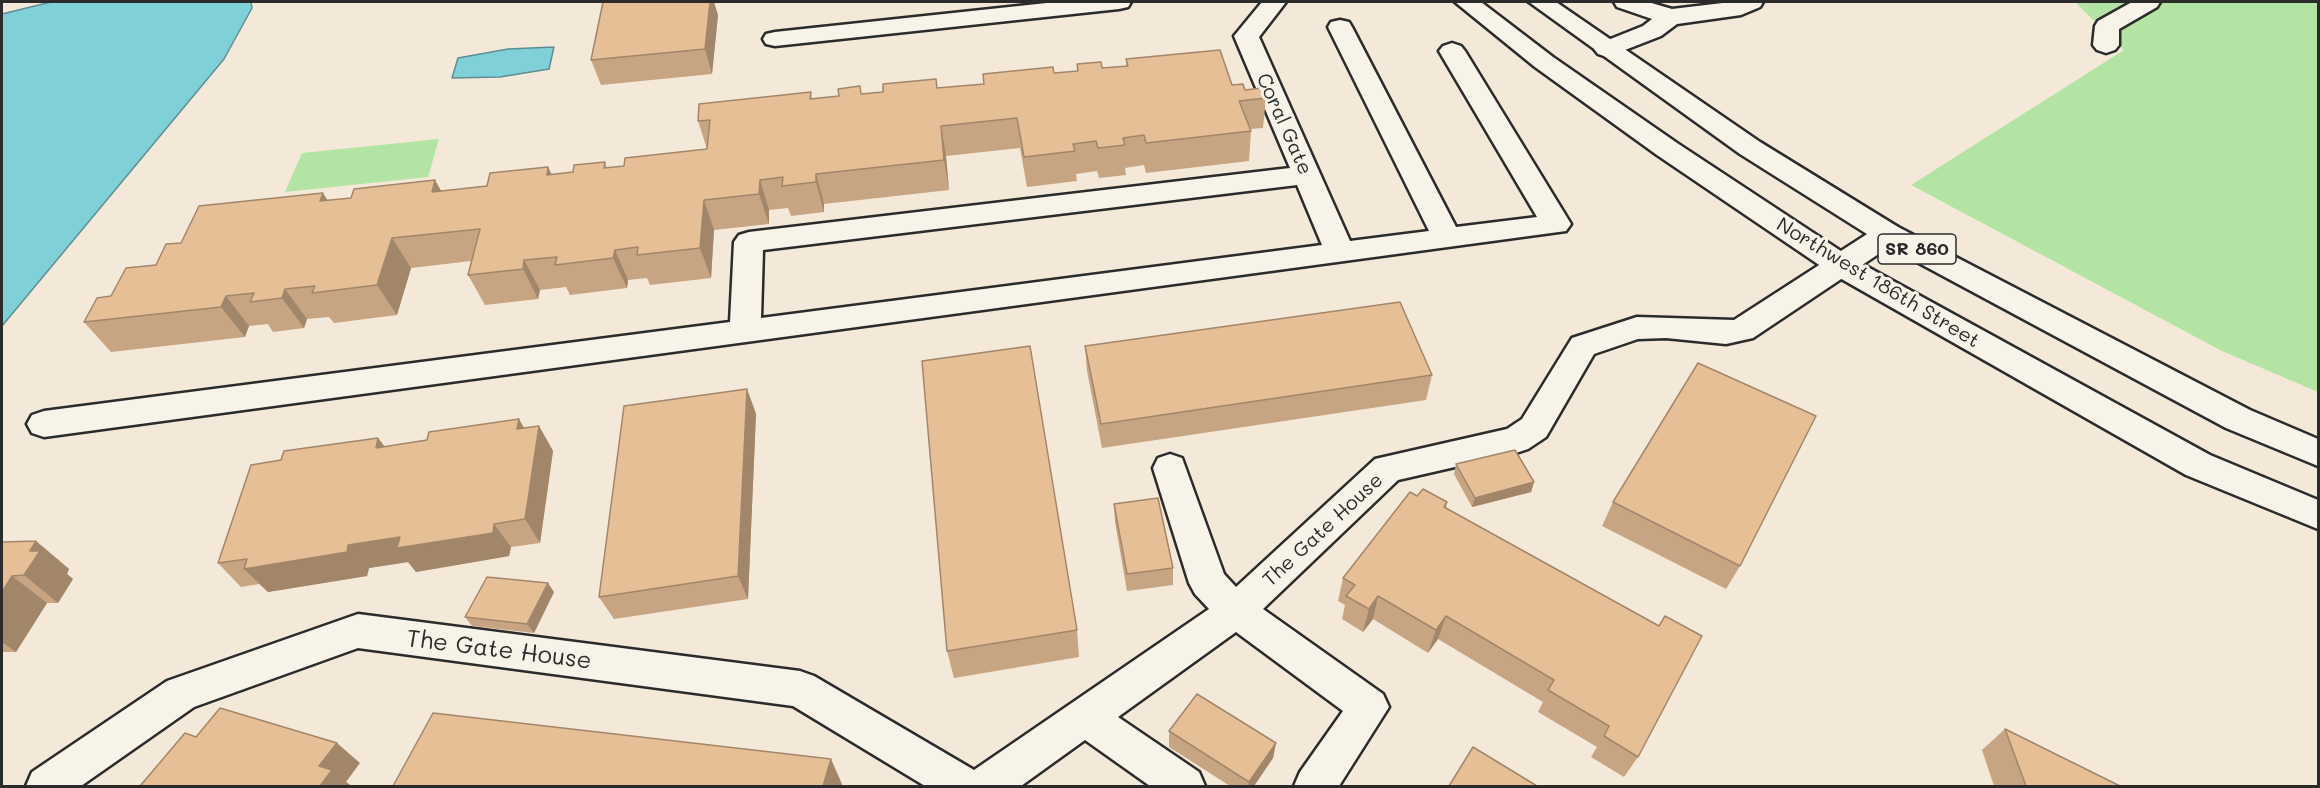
<!DOCTYPE html>
<style>
body{margin:0}
#map{position:relative;width:2320px;height:788px;overflow:hidden;background:#f4e9d8;font-family:Mali,sans-serif}
canvas{display:block}
.frame{position:absolute;inset:0;border:3px solid #2b2b2b;pointer-events:none}
</style>
<div id="map">
<canvas width="2320" height="788"></canvas>
<div class="frame"></div>
</div>
<script>
const c = document.querySelector('canvas').getContext('2d');
c.lineJoin = 'round';
function fill(path, color) { c.fillStyle = color; c.fill(path, 'evenodd'); }
const toPath = rows => new Path2D(rows.map(r => 'M' + r).join(''));
function stroke(path, color, width, dash) { c.strokeStyle = color; c.lineWidth = width; c.lineCap = dash ? 'butt' : 'round'; c.setLineDash(dash || []); c.stroke(path); }
function write(font, color, halo, rows, align = 'center') {
  c.font = font + ' Mali,sans-serif'; c.lineWidth = 6; c.setLineDash([]); c.textBaseline = 'middle'; c.strokeStyle = halo; c.fillStyle = color; for (const [text, x, y, turn = 0] of rows) {
    c.save(); c.translate(x, y); c.rotate((+turn || 0) * Math.PI / 180); c.textAlign = isNaN(turn) ? turn : align; if (halo) c.strokeText(text, 0, 0); c.fillText(text, 0, 0); c.restore();
  }
}
fill(toPath([
 [2075,2,2318,2,2318,392,2222,351,1911,185,2124,50],
 [439,139,428,177,285,192,302,153]
]), '#b3e4a3');
const water = toPath([
 [51,2,251,2,252,8,224,59,2,326,2,14,51,2],
 [554,47,549,69,500,77,452,78,458,58,508,49,554,47]
]);
fill(water, '#7fd0d8');
stroke(water, '#5d8e93', 1.5);
const minor = toPath([
 [1056,2,1131,2,1128,7,1119,9,775,46,766,44,763,39,766,34,775,32,1056,2],
 [1262,2,1286,2,1259,37,1350,241,1429,231,1328,27,1331,22,1340,20,1349,22,1352,27,1456,227,1537,217,1439,51,1443,46,1452,43,1461,46,1465,51,1571,224,1566,231,44,437,32,433,27,424,32,415,44,411,730,322,734,242,739,235,749,232,1290,168,1234,36,1262,2],
 [1297,185,1322,245,761,318,763,250,1297,185],
 [1614,2,1648,2,1672,9,1731,2,1763,2,1760,7,1741,15,1677,24,1661,36,1607,57,1598,54,1594,49,1598,44,1643,26,1652,19,1617,7,1614,2],
 [2132,2,2160,2,2157,7,2119,29,2119,45,2115,50,2106,53,2097,50,2093,45,2095,26,2098,21,2132,2],
 [1888,224,1898,227,1903,234,1898,241,1753,338,1726,344,1666,338,1638,339,1594,354,1546,437,1528,449,1516,453,1398,480,1263,609,1383,694,1389,707,1339,786,1294,786,1300,772,1343,711,1236,632,1118,717,1199,772,1205,786,1150,786,1085,740,1021,786,925,786,793,706,358,648,194,707,81,786,26,786,32,772,167,681,358,614,800,671,814,676,974,770,1209,609,1195,594,1189,583,1153,468,1158,458,1170,454,1182,458,1224,574,1236,587,1375,459,1507,429,1522,419,1572,338,1637,317,1734,320,1878,227,1888,224]
]);
const major = toPath([
 [1455,2,1481,2,1553,57,1677,143,1853,259,2210,455,2318,500,2318,529,2186,475,1831,273,1657,155,1535,67,1455,2],
 [1529,2,1556,2,1760,142,1898,227,2250,410,2318,439,2318,466,2226,428,1878,241,1740,154,1529,2]
]);
stroke(minor, '#2b2b2b', 5);
stroke(major, '#2b2b2b', 5);
fill(minor, '#f7f3e8');
fill(major, '#f7f3e8');
fill(toPath([
 [718,15,712,74,601,85,591,60],
 [1126,59,1232,85,1266,98,1263,128,1250,129,1251,131,1249,161,1146,173,1144,165,1125,168,1126,175,1099,178,1097,171,1076,174,1077,181,1027,187,1020,148,946,156,949,190,824,204,824,212,791,216,788,208,769,210,769,224,714,230,711,278,650,285,647,278,628,280,627,288,570,295,566,287,540,290,538,299,485,305,468,275,471,261,411,268,397,315,334,323,329,317,307,319,304,328,273,332,268,324,249,326,245,337,111,352,84,322,111,296,156,265,181,243,328,201,441,191,487,186,548,167,552,175,573,172,605,162,607,168,624,166,707,149,698,121,811,92,812,99,862,94,883,92,936,79,937,88,984,84,1077,71,1077,64,1102,68,1126,66],
 [1085,346,1432,375,1426,400,1102,448,1087,371],
 [747,389,756,414,748,599,614,619,599,597],
 [539,426,553,451,540,543,511,547,509,556,416,572,408,562,369,568,367,576,268,592,259,584,241,587,218,563,281,460,378,438,385,447],
 [1456,464,1534,482,1531,492,1472,507,1454,474],
 [1447,502,1446,508,1638,757,1624,777,1591,757,1597,747,1538,712,1543,702,1438,639,1428,653,1373,619,1363,632,1342,619,1345,605,1338,601,1343,578],
 [1613,502,1740,566,1726,589,1602,526],
 [1114,504,1173,568,1173,585,1127,591,1115,522],
 [36,541,69,569,67,574,73,579,58,603,47,603,16,652,2,652,2,542],
 [554,592,534,633,472,626,465,617],
 [1077,630,1079,657,954,678,947,651],
 [2005,729,2120,786,1994,786,1982,750],
 [1169,731,1276,743,1273,758,1254,786,1230,786,1169,747]
]), '#c7a482');
fill(toPath([
 [710,2,714,2,718,15,712,74,705,49],
 [941,126,946,156,949,190,944,160],
 [548,167,562,197,547,175],
 [816,174,824,204,824,212,816,182],
 [435,180,452,210,432,192],
 [760,180,769,210,769,224,759,194],
 [323,193,342,223,320,201],
 [704,200,714,230,711,278,700,248],
 [392,238,411,268,397,315,377,285],
 [615,250,628,280,627,288,613,258],
 [524,260,540,290,538,299,523,269],
 [285,289,307,319,304,328,282,298],
 [226,296,249,326,245,337,221,307],
 [747,389,756,414,748,599,738,576],
 [519,419,533,444,517,429],
 [539,426,553,451,540,543,525,519],
 [378,438,396,462,376,448],
 [1534,482,1531,492,1472,507,1475,498],
 [494,524,511,547,509,556,416,572,408,562,369,568,367,576,268,592,244,569,348,545],
 [36,541,69,569,67,574,73,579,58,603,24,575,30,551],
 [12,576,47,603,16,652,2,642,2,592],
 [548,583,554,592,534,633,527,624],
 [1378,596,1373,619,1363,632,1369,609],
 [1446,616,1438,639,1428,653,1436,630],
 [337,743,360,763,346,782,352,786,320,786,319,766],
 [1276,743,1273,758,1254,786,1248,786,1249,782],
 [831,759,842,784,842,786,823,786]
]), '#a2866a');
const building = toPath([
 [603,2,710,2,705,49,591,60,603,2],
 [1220,50,1232,85,1243,84,1245,90,1262,88,1266,98,1239,101,1251,131,1146,143,1144,135,1123,138,1125,145,1098,148,1096,141,1073,144,1075,151,1024,157,1017,118,941,126,944,160,816,174,816,182,782,186,783,177,760,180,759,194,704,200,700,248,637,255,638,247,615,250,613,258,555,265,557,257,524,260,523,269,468,275,480,229,392,238,377,285,312,293,315,286,285,289,282,298,250,302,254,293,226,296,221,307,84,322,97,298,111,296,126,268,156,265,166,244,181,243,199,206,323,193,320,201,351,198,354,189,435,180,432,192,487,186,490,173,548,167,547,175,573,172,574,165,605,162,604,168,624,166,625,158,707,149,710,120,698,121,699,104,811,92,810,99,839,96,838,89,860,86,861,94,883,92,883,84,936,79,937,88,984,84,983,74,1053,67,1054,73,1078,71,1077,64,1101,62,1102,68,1128,66,1126,59,1220,50],
 [1400,302,1432,375,1101,424,1085,346,1400,302],
 [1030,346,1077,630,947,651,922,361,1030,346],
 [1698,363,1816,416,1740,566,1613,502,1698,363],
 [747,389,738,576,599,597,624,406,747,389],
 [519,419,517,429,539,426,525,519,494,524,493,533,397,548,400,537,348,545,347,552,244,569,247,559,218,563,251,465,281,460,284,451,378,438,376,448,427,440,429,432,519,419],
 [1515,450,1534,482,1475,498,1456,464,1515,450],
 [1423,489,1447,502,1444,507,1659,626,1665,616,1702,636,1638,757,1604,736,1609,726,1548,690,1554,680,1446,616,1436,630,1378,596,1369,609,1346,596,1355,585,1343,578,1410,492,1417,496,1423,489],
 [1158,498,1173,568,1127,574,1114,504,1158,498],
 [36,541,30,551,40,551,24,575,12,576,2,592,2,542,36,541],
 [487,577,548,583,527,624,465,617,487,577],
 [1197,694,1276,743,1249,782,1169,731,1197,694],
 [220,708,337,743,319,766,332,770,320,786,140,786,185,733,196,737,220,708],
 [433,713,831,759,823,786,393,786,433,713],
 [2005,729,2120,786,2026,786,2005,729],
 [1473,747,1537,786,1449,786,1473,747]
]);
fill(building, '#e7bf97');
stroke(building, '#a2866a', 1.5);
for (const [x, y, w] of [
 [1917,249,78]
]) { const box = new Path2D(); box.roundRect(x - w / 2, y - 15, w, 30, 4.5); c.fillStyle = '#f7f3e8'; c.fill(box); stroke(box, '#2b2b2b', 1.5); }
write('bold 18px', '#2b2b2b', null, [
 ["SR 860",1917,249]
]);
write('20px', '#2b2b2b', '#f7f3e8', [
 ["Coral Gate",1284,124,66],
 ["Northwest 186th Street",1878,283,31],
 ["The Gate House",1323,530,-43]
]);
write('24px', '#2b2b2b', '#f7f3e8', [
 ["The Gate House",499,650,7]
]);
</script>
